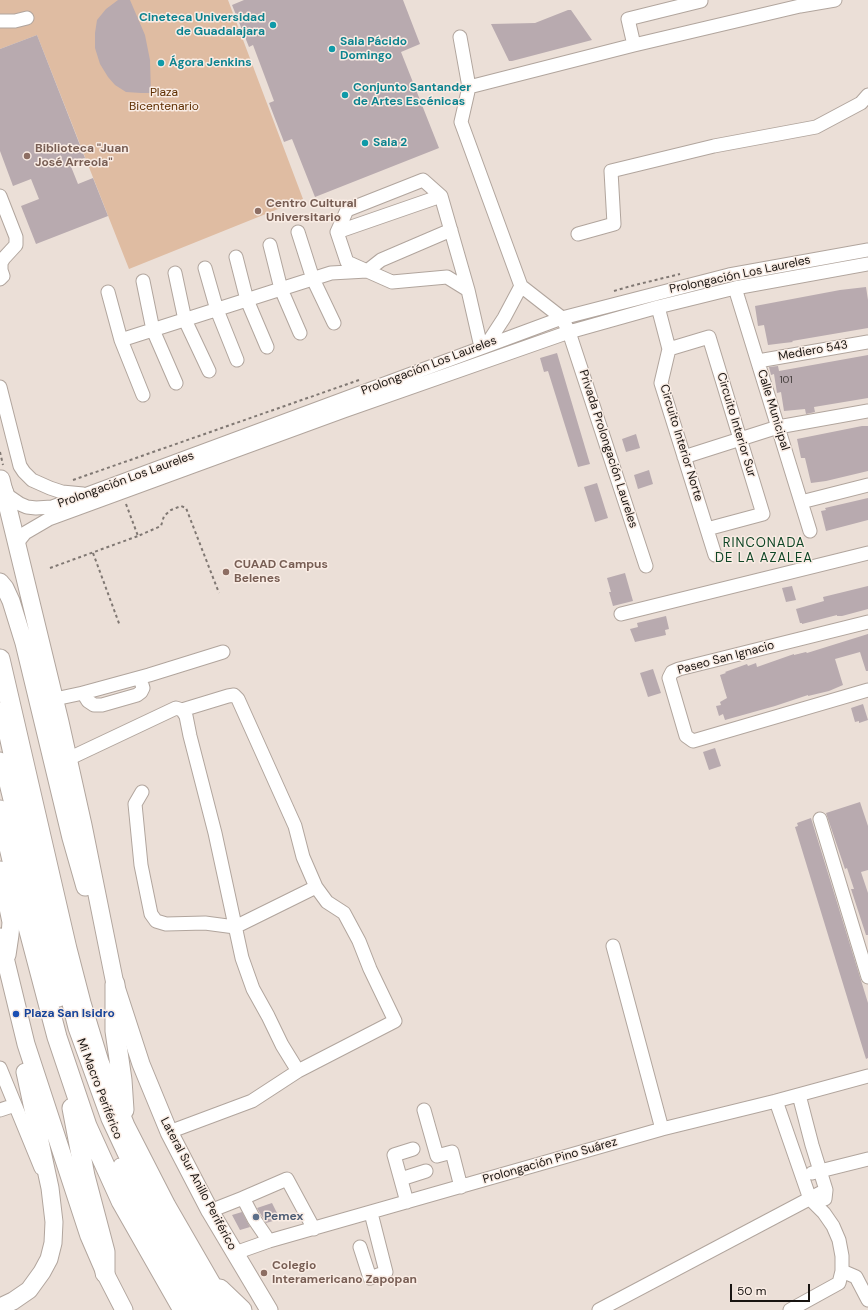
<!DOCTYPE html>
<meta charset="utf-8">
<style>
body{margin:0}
#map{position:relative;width:868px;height:1310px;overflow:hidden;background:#ebdfd7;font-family:"DM Sans",sans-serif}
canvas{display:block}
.scale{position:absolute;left:730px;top:1284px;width:80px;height:18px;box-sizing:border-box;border:2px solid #181411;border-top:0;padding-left:5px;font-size:12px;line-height:14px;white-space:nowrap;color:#181411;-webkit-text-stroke:3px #f9ece4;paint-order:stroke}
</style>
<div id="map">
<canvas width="868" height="1310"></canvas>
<div class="scale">50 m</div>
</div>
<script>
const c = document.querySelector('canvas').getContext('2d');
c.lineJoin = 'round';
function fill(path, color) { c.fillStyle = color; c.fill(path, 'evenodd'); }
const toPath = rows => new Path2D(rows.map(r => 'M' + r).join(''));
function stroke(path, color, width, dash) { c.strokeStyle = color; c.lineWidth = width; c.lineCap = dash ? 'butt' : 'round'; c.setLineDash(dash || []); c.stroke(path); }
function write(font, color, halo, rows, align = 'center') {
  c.font = font + ' "DM Sans",sans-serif'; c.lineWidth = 3; c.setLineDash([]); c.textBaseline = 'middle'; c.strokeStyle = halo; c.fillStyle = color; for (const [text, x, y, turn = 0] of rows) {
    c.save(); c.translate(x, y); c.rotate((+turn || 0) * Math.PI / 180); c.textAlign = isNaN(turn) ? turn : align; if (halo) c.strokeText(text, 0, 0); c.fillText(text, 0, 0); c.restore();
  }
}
fill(toPath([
 [0,0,228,0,303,199,129,269,37,35,0,49]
]), '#dfbca2');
fill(toPath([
 [118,0,130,0,145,35,150,60,151,93,141,93,126,92,115,85,108,77,100,64,95,48,95,33,97,20,106,9],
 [244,0,403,0,420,44,401,52,439,148,315,197,292,139,284,142,269,103,274,101,253,45,249,47,232,5],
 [568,10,571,10,592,40,512,61,509,61,491,24,535,23],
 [37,35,85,158,70,164,78,184,93,178,108,216,36,244,21,206,39,199,31,179,13,186,0,151,0,49],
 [866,287,868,300,868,328,792,341,793,342,784,343,768,345,764,325,758,326,755,306,840,290],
 [557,353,590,464,578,467,548,371,544,372,540,358],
 [868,355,868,398,814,407,815,412,806,414,805,409,784,411,781,392,777,393,774,374,771,375,769,367,778,366,779,371],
 [862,426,868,426,868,471,826,481,811,483,805,458,801,458,797,439],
 [636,434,640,448,626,452,622,439],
 [649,470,653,484,638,489,634,475],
 [597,483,608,518,595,522,584,487],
 [868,498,868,520,826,531,821,511,826,510,825,508],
 [625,573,633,601,613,606,609,592,611,592,607,578],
 [792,586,796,600,786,602,782,588],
 [868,586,868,609,842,616,837,616,837,615,802,624,802,623,800,623,796,609,824,601,823,597],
 [666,616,669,629,665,630,666,635,635,642,630,629,638,627,637,623],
 [868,634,868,671,866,671,860,652,835,659,843,685,829,691,808,696,808,695,775,706,725,720,723,714,719,716,716,706,721,705,720,702,727,698,720,675,726,673,725,672,747,664,748,666,756,663,757,667,794,654,794,655,806,652,807,653],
 [653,669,661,693,648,697,640,673],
 [863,704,868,720,859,723,859,721,855,722,851,708],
 [715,748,721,766,709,770,703,752],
 [860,802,868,826,868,870,861,872,868,893,868,935,866,935,851,889,854,889,847,868,845,869,826,813],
 [811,818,868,1003,868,1058,866,1059,795,827,798,826,797,823],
 [272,1203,280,1219,266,1223,257,1208],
 [242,1212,250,1227,240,1230,232,1215]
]), '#b8aaaf');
const minor = toPath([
 [0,21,15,21,27,18],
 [460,37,469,87],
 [634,45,628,19,701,1],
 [0,196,16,237,16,245,4,258,1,263,1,270,3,276,0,279],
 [441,196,423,180,347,210,337,232,347,262,392,282,447,277,468,290],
 [298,232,313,279,334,323],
 [337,232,441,196,468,290,481,347],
 [578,234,614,224,611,171,714,146,816,127,861,103,868,95],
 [270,245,281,289,300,333],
 [236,257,247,300,267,347],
 [205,268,217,310,237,360],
 [175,273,185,320,209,371],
 [143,281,153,330,176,383],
 [735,288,810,531],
 [108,292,121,340,143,395],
 [658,307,669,349,661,383,715,555],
 [121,340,331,273,367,271,381,260,451,230],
 [487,344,504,318,521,286],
 [669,349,709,337,763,514,707,529],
 [758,361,868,342],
 [0,387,20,466,24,472,32,480,50,488,62,492,83,494],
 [684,457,778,427,868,411],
 [4,493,20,504,27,507,36,508,52,507,562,318,729,275,868,250],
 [801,502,868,485],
 [17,543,25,533,49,519,344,411,569,332,658,307,735,288,868,264],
 [646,566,569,332,562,318,521,286,461,122,469,87,634,45,800,6,835,0],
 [621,614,868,553],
 [868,622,679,669,672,672,669,678,686,736,693,741,868,690],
 [83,693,88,701,94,705,102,705,137,695,141,692,143,688,140,678],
 [55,699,83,693,149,675,223,652],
 [0,709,35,866,75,1028,108,1119,144,1196,211,1310],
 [182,710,228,696,234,695,238,699,295,826,303,857,316,887,327,902,344,913,359,941,370,969,395,1021,298,1071],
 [0,759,59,1000],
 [68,759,176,708,182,710,186,716,190,736,215,833,242,958,253,989,268,1016,282,1045,298,1071,252,1101,169,1132],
 [142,792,135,804,141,865,151,914,156,921,166,924,205,923,235,927,316,887],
 [820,819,868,977],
 [613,946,662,1129],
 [0,1068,41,1168],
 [799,1095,812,1145,826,1190,825,1199],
 [776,1101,810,1199,824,1213,833,1226,839,1240,842,1256,842,1271,839,1283,790,1310],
 [0,1110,15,1105],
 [424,1110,437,1156,452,1152,461,1187],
 [120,1165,136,1200,199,1310],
 [812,1173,868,1159],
 [401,1179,426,1171],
 [243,1198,287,1179,314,1229],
 [407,1202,394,1155,413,1149],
 [210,1211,243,1198,254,1219,269,1241],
 [360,1247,370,1278,386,1272,371,1213],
 [235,1253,269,1241,662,1129,776,1101,868,1076],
 [842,1271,856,1277,868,1300],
 [599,1310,826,1190]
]);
const major = toPath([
 [1,479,60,722,83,825,115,984,141,1064,169,1132,210,1211,269,1310],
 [0,582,5,588,11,601,24,643,71,838,85,887],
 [0,870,11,922,10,935,7,955],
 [0,937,26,1044,89,1236,105,1273,124,1310],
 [0,1307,13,1301,29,1290,42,1272,49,1259,53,1243,54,1222,50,1188,25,1072]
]);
const highway = toPath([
 [0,484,4,493],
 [0,659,67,949,81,1003,99,1062,125,1126,166,1206,226,1310],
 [0,810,28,927,57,1037,87,1126,121,1201,183,1310],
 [115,984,115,1031,122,1080,124,1110],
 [72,1108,85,1176,105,1252,105,1273],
 [220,1289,242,1310]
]);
stroke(minor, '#b1a59d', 15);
stroke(major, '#b1a59d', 19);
stroke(highway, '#b1a59d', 21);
stroke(toPath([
 [614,291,631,286,680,274],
 [0,452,3,465],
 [73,480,359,380],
 [126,504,138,536,161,526,164,516,171,510,181,506,186,508,219,593],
 [93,553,120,626],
 [50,568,138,536]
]), '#807873', 2, [3, 3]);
stroke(minor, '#fff', 13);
stroke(major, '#fff', 17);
stroke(highway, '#fff', 19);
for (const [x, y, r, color] of [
 [273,25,4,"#0f9aa8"],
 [332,49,4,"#0f9aa8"],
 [161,63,4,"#0f9aa8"],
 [345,95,4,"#0f9aa8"],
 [365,143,4,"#0f9aa8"],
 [27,156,4,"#8d6e63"],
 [258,211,4,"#8d6e63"],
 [226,572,4,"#8d6e63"],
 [16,1014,4,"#1a4fb4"],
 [256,1217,4,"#5c6f8a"],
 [264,1273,4,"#8d6e63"]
]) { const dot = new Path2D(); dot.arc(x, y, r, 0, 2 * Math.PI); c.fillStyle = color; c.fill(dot); stroke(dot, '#f9ece4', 1.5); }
write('10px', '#403a38', null, [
 ["101",786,380]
]);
write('bold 12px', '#0d838f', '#f9ece4', [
 ["Cineteca Universidad",265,18,"right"],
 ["de Guadalajara",265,32,"right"],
 ["Sala Pácido",340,42],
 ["Domingo",340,56],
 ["Ágora Jenkins",169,63],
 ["Conjunto Santander",353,88],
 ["de Artes Escénicas",353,102],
 ["Sala 2",373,143]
], 'left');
write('12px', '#5e2e00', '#f9ece4', [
 ["Plaza",164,93],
 ["Bicentenario",164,107]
]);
write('bold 12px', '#785e54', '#f9ece4', [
 ["Biblioteca \"Juan",35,149],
 ["José Arreola\"",35,163],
 ["Centro Cultural",266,204],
 ["Universitario",266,218],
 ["CUAAD Campus",234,565],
 ["Belenes",234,579],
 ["Colegio",272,1266],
 ["Interamericano Zapopan",272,1280]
], 'left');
write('12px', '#181411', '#f9ece4', [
 ["Prolongación Los Laureles",740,275,-12],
 ["Mediero 543",813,351,-10],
 ["Prolongación Los Laureles",429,366,-21],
 ["Calle Municipal",773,410,73],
 ["Circuito Interior Sur",736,425,73],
 ["Circuito Interior Norte",681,443,73],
 ["Privada Prolongación Laureles",608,449,72],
 ["Prolongación Los Laureles",126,480,-20],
 ["Paseo San Ignacio",726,658,-15],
 ["Mi Macro Periférico",99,1089,69],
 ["Prolongación Pino Suárez",550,1161,-16],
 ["Lateral Sur Anillo Periférico",198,1184,62]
]);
write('bold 12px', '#164399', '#f9ece4', [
 ["Plaza San Isidro",24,1014]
], 'left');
write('bold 12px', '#4e5e75', '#f9ece4', [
 ["Pemex",264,1217]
], 'left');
c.letterSpacing = '1px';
write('13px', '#0e4525', '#f9ece4', [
 ["RINCONADA",764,544],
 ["DE LA AZALEA",764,559]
]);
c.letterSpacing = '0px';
</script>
